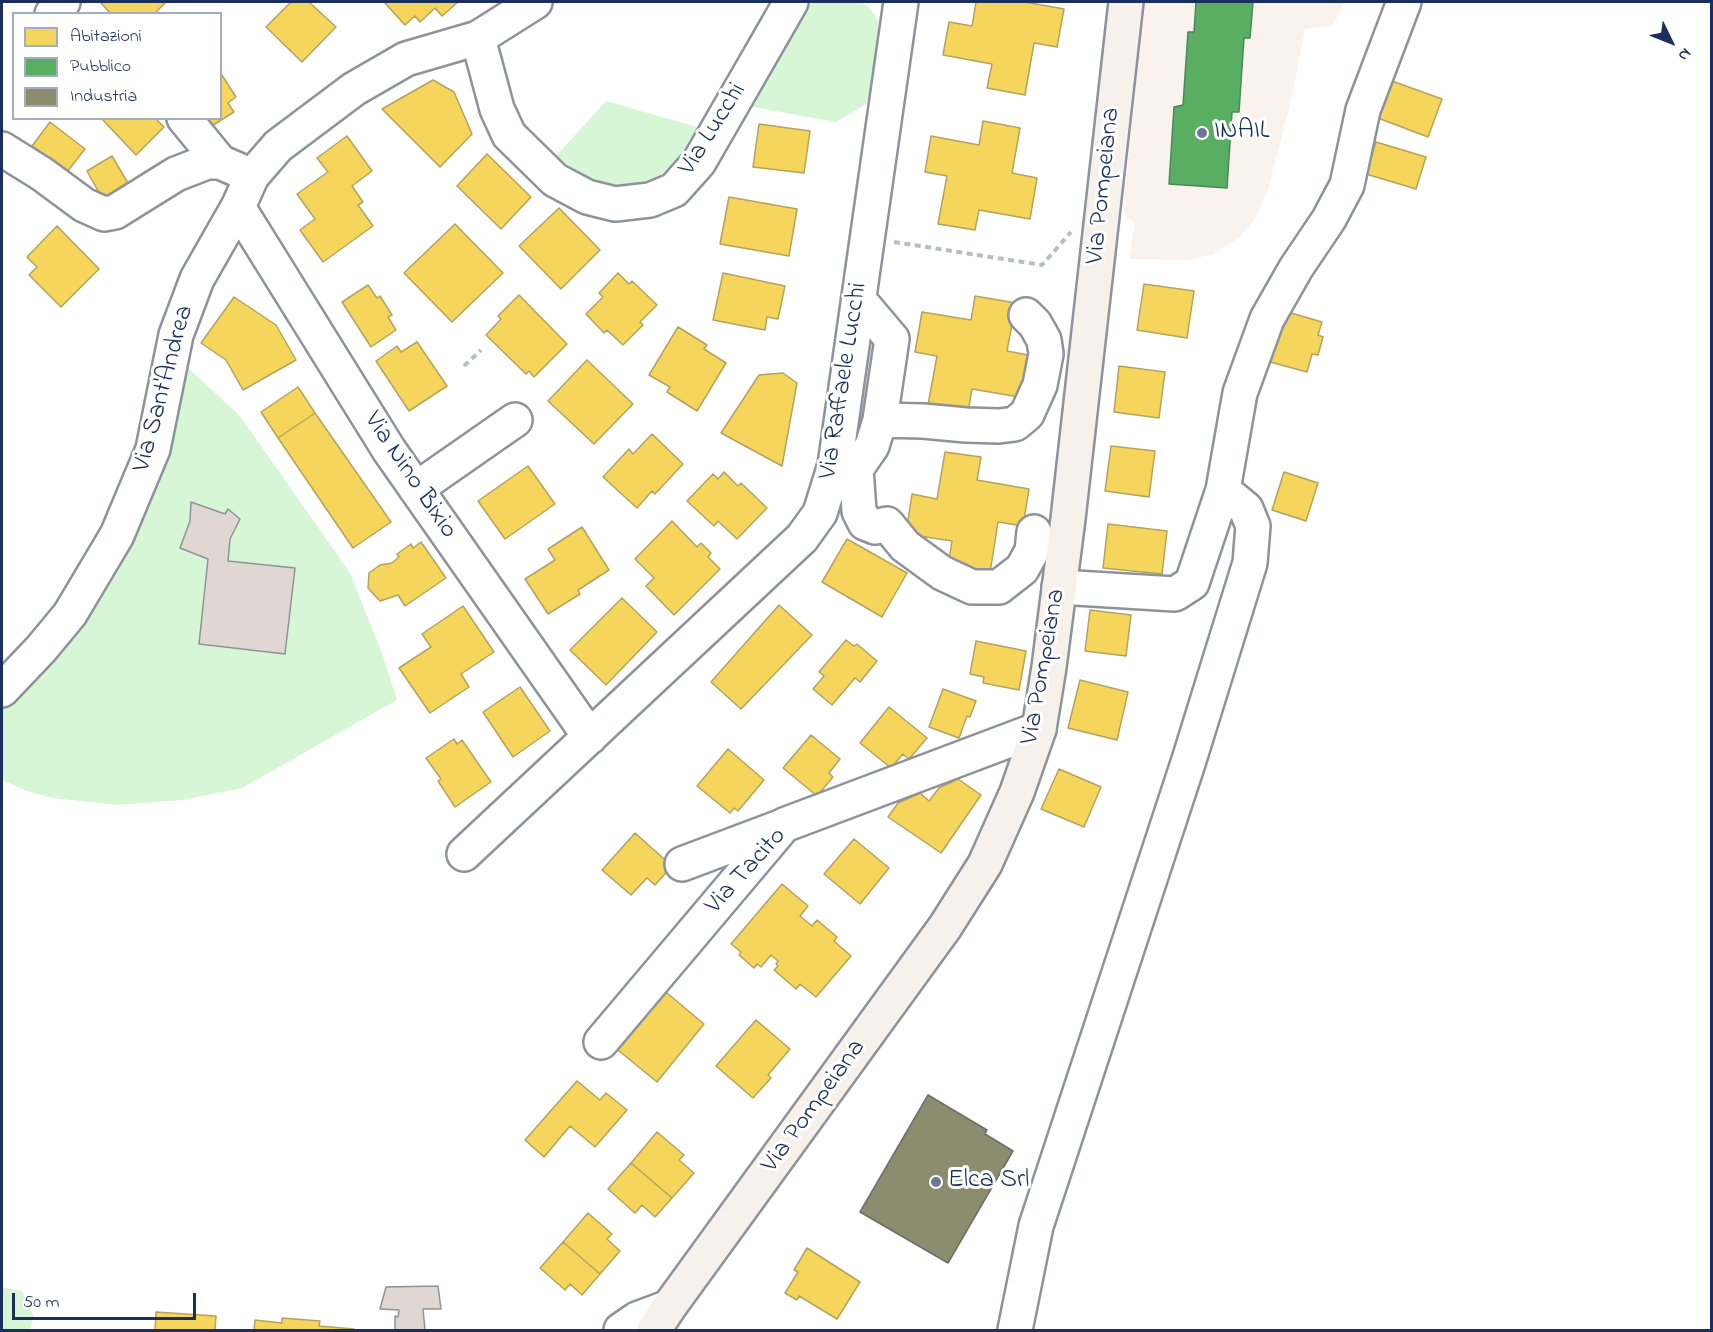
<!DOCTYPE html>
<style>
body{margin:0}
#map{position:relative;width:1713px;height:1332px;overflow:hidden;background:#fff;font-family:"Indie Flower",sans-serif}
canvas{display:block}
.frame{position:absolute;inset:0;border:3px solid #1b2f5e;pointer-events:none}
.legend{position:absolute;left:12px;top:12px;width:210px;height:108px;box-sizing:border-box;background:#fff;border:2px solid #a4acbf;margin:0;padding:8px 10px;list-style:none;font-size:18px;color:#1b2f5e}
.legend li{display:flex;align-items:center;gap:12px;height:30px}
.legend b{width:30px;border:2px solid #a4acbf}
.north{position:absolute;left:1641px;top:12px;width:60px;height:60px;-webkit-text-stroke:4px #fff;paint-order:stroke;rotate:133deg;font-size:16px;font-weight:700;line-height:24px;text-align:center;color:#1b2f5e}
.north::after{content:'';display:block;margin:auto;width:21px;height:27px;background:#1b2f5e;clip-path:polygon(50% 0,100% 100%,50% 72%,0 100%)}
.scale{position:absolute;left:12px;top:1293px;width:184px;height:27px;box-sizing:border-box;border:3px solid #1b2f5e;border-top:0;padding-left:8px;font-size:18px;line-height:21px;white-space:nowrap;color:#1b2f5e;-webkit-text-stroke:4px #fff;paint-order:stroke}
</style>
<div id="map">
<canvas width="1713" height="1332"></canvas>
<div class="frame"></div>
<ul class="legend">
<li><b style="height:16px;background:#f6d55c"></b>Abitazioni</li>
<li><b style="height:16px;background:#5aae61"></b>Pubblico</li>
<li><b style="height:16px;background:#8c8c6e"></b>Industria</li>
</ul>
<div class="north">N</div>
<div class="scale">50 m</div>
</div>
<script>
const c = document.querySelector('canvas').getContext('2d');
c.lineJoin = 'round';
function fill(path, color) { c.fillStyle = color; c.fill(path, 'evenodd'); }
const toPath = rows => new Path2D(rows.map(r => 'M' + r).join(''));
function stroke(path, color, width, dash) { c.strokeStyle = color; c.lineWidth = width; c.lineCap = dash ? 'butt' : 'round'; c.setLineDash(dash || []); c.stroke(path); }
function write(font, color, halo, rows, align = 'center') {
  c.font = font + ' "Indie Flower",sans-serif'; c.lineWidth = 6; c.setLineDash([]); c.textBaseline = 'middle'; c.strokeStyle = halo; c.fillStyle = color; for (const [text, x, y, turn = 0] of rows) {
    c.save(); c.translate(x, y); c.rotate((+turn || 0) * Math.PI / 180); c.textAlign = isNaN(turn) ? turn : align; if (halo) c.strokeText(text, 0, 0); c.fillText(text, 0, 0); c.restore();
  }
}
fill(toPath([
 [1144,2,1345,2,1333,25,1305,29,1291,101,1268,190,1256,217,1239,238,1213,254,1189,260,1129,259,1135,222,1128,219,1123,209]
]), '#faf2ed');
fill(toPath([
 [812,2,860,2,868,6,878,20,877,67,866,104,836,122,753,107,797,23],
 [606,101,697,127,679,157,660,175,639,185,605,186,576,171,556,156],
 [186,366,240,416,350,573,383,656,397,700,242,788,182,800,117,805,52,798,27,791,2,780,2,709,50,655],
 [2,1287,22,1291,34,1317,29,1330,2,1330]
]), '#d7f6d5');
const homes = toPath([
 [100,2,166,2,154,14,111,14,100,2],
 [291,2,309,2,336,27,302,62,266,27,291,2],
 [384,2,458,2,442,16,435,8,420,22,415,16,405,25,384,2],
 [976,2,1025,2,1064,9,1057,47,1034,43,1025,95,987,88,992,64,943,55,949,22,972,26,976,2],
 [220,72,236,97,228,103,234,112,210,127,204,118,220,118,220,72],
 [433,80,454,92,472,134,440,167,382,109,433,80],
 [1392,81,1442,99,1428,137,1378,118,1392,81],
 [101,118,155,118,164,127,136,155,101,118],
 [983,121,1020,128,1012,173,1037,178,1030,219,979,210,975,230,938,224,947,176,925,172,931,136,979,145,983,121],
 [50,122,85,149,67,172,32,146,50,122],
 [759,124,810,131,804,173,753,167,759,124],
 [347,136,372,171,352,186,363,202,358,205,373,226,323,262,300,230,315,219,297,194,328,172,317,158,347,136],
 [1376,142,1426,157,1416,189,1366,174,1376,142],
 [487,154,531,197,501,229,457,186,487,154],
 [112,156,129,185,103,200,87,171,112,156],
 [729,197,797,209,789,256,720,244,729,197],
 [559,208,600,250,561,289,519,246,559,208],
 [455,224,503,273,452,322,404,273,455,224],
 [57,226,99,269,61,307,29,275,37,267,27,257,57,226],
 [618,273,629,284,632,281,657,305,640,322,643,325,623,345,607,330,604,333,586,314,603,297,599,293,618,273],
 [723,273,785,286,778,319,767,317,765,330,713,320,723,273],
 [1144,284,1194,291,1187,338,1137,330,1144,284],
 [368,285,377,298,380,296,392,315,388,317,396,330,371,347,342,302,368,285],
 [519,295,567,344,534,377,529,371,526,374,486,335,501,319,498,316,519,295],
 [975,296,1016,303,1007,351,1033,356,1025,398,972,389,968,412,928,405,937,356,915,352,922,312,971,320,975,296],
 [234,297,276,325,296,360,243,390,226,360,201,343,234,297],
 [1284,311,1322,322,1318,335,1323,337,1318,355,1312,354,1307,372,1270,362,1284,311],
 [678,327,707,345,704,349,726,363,697,411,667,392,670,387,649,375,678,327],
 [417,342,447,386,409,411,376,361,397,346,401,352,417,342],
 [587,360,633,404,594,444,548,401,587,360],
 [1119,366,1165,372,1159,418,1114,412,1119,366],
 [783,373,797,383,782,466,721,433,759,375,783,373],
 [298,387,315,413,278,438,261,412,298,387],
 [315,413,391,522,353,548,278,438,315,413],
 [652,434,683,464,655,494,652,491,637,508,603,477,629,449,633,454,652,434],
 [1111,446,1155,451,1149,497,1105,491,1111,446],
 [945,452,981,457,977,480,1029,489,1023,526,998,522,990,573,948,566,952,541,906,534,912,494,937,499,945,452],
 [528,466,555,504,505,539,478,501,528,466],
 [724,472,738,486,741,483,767,508,737,539,718,521,714,526,687,501,713,474,718,479,724,472],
 [1284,472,1318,483,1306,521,1272,510,1284,472],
 [672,521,697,547,701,543,711,553,708,557,720,569,674,615,646,586,654,578,635,559,672,521],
 [1108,524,1167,531,1162,574,1103,568,1108,524],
 [582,527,609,570,578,590,580,594,548,614,525,579,555,560,548,549,582,527],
 [847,539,907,573,882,617,822,582,847,539],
 [421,542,446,578,405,606,398,595,380,601,368,588,369,573,380,565,392,563,399,557,397,554,411,544,413,548,421,542],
 [622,598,657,632,606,685,570,650,622,598],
 [779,605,812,635,741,709,711,682,779,605],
 [463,606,494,652,461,674,469,687,430,713,399,668,431,647,422,634,463,606],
 [1090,610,1131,615,1126,656,1085,651,1090,610],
 [846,640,854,646,857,644,877,661,860,682,855,678,832,705,813,689,824,676,819,672,846,640],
 [976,641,1026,651,1019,690,983,683,984,677,970,674,976,641],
 [1080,680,1128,692,1117,740,1068,728,1080,680],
 [520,687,550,731,513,757,483,712,520,687],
 [943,689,976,701,970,717,967,716,959,738,929,727,943,689],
 [889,707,927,738,909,759,903,754,891,768,860,743,889,707],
 [811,735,840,759,829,773,833,777,817,796,783,768,811,735],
 [454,739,457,744,462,740,491,782,455,807,438,781,441,779,426,758,454,739],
 [728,749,764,780,738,811,734,808,730,813,697,786,728,749],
 [1059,769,1101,787,1084,827,1041,809,1059,769],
 [958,779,981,795,941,853,888,817,898,803,920,793,929,801,939,788,958,779],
 [635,833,672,866,655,885,647,878,631,895,602,870,635,833],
 [854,839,889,868,860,904,824,874,854,839],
 [782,884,808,906,800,916,812,926,817,920,837,937,834,941,851,956,816,997,800,984,796,989,774,970,778,966,776,964,778,961,771,955,761,967,757,964,754,968,739,955,741,952,731,944,782,884],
 [661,988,704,1024,657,1082,613,1046,661,988],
 [756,1020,790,1049,768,1075,771,1078,753,1098,716,1066,756,1020],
 [577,1081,600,1100,606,1093,627,1110,595,1147,570,1126,544,1157,525,1140,577,1081],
 [657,1132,684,1155,679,1160,694,1173,672,1198,631,1163,657,1132],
 [631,1163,672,1198,655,1217,642,1205,635,1213,608,1189,631,1163],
 [588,1213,612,1234,607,1239,620,1251,600,1274,563,1242,588,1213],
 [563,1242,600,1274,582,1295,570,1284,565,1290,540,1268,563,1242],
 [807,1248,860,1282,837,1319,799,1296,797,1300,785,1293,798,1272,794,1270,807,1248],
 [156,1312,216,1316,215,1330,155,1330,156,1312],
 [282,1318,320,1321,319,1326,354,1329,354,1330,254,1330,255,1320,282,1323,282,1318]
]);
fill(homes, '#f6d55c');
stroke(homes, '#b4a35d', 1.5);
const public = toPath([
 [1196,2,1253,2,1250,38,1244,38,1239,112,1232,112,1227,188,1169,184,1174,107,1183,105,1188,32,1194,32,1196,2]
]);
fill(public, '#5aae61');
stroke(public, '#478860', 1.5);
const industry = toPath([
 [928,1095,987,1130,985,1134,1013,1151,948,1263,860,1212,928,1095]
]);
fill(industry, '#8c8c6e');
stroke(industry, '#6a7069', 1.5);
const building = toPath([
 [191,502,225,514,228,509,240,519,230,539,228,561,295,568,285,654,199,644,208,559,180,548,190,521,191,502],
 [438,1286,441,1309,423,1309,425,1330,395,1330,395,1316,398,1317,399,1310,380,1309,386,1287,438,1286]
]);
fill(building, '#e1d7d2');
stroke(building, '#8e929a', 1.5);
const minor = toPath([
 [52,14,63,2],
 [478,38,497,109,509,135,555,180,587,197,615,204,650,200,674,190,699,162,791,2],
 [184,118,220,162],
 [2,149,42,174,84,205,104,214,115,212,176,174,207,162,220,162,252,176],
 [238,207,389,450,590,737],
 [859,300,892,339,880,420,872,446,856,469,859,511,865,523,875,527,887,524,905,546,942,573,972,587,999,587,1022,569,1032,551,1034,532],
 [880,420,923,421,966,425,999,426,1015,424,1027,414,1040,385,1046,354,1044,340,1035,324,1026,315],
 [416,489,515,420],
 [1059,587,1175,594,1192,583,1223,490,1240,393,1267,319,1296,268,1329,219,1347,185,1363,110,1404,2],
 [2,690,41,649,70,614,117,535,153,449,176,335,197,279,238,207,252,176,278,146,354,89,406,59,478,38,535,2],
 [464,854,802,538,820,513,835,465,901,2],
 [682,864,783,826],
 [601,1042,784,825,1039,729],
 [621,1330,637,1319,669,1307],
 [1015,1330,1036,1226,1189,760,1250,563,1253,526,1246,509,1223,490]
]);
const major = toPath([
 [654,1330,669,1307,945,927,985,864,1017,792,1039,729,1049,667,1068,519,1126,2]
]);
stroke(minor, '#8e929a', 38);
stroke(major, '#8e929a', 38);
stroke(toPath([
 [894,242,1042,265,1071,232],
 [464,366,481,350]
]), '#b9bcc1', 4, [6, 4.5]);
stroke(minor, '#fff', 33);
stroke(major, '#f6f1eb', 33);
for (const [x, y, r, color] of [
 [1202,133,6,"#6b7896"],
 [936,1182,6,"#6b7896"]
]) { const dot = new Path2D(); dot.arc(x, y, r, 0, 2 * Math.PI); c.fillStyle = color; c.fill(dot); stroke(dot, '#fff', 2); }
write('26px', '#1b2f5e', '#fff', [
 ["Via Lucchi",714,130,-58],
 ["Via Pompeiana",1105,186,-84],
 ["Via Raffaele Lucchi",845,381,-81],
 ["Via Sant'Andrea",165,389,-75],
 ["Via Nino Bixio",409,476,56],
 ["Via Pompeiana",1045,667,-80],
 ["Via Tacito",747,872,-48],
 ["Via Pompeiana",815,1107,-54]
]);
write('26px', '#1b2f5e', '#fff', [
 ["INAIL",1214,133],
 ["Elca Srl",948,1182]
], 'left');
</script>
